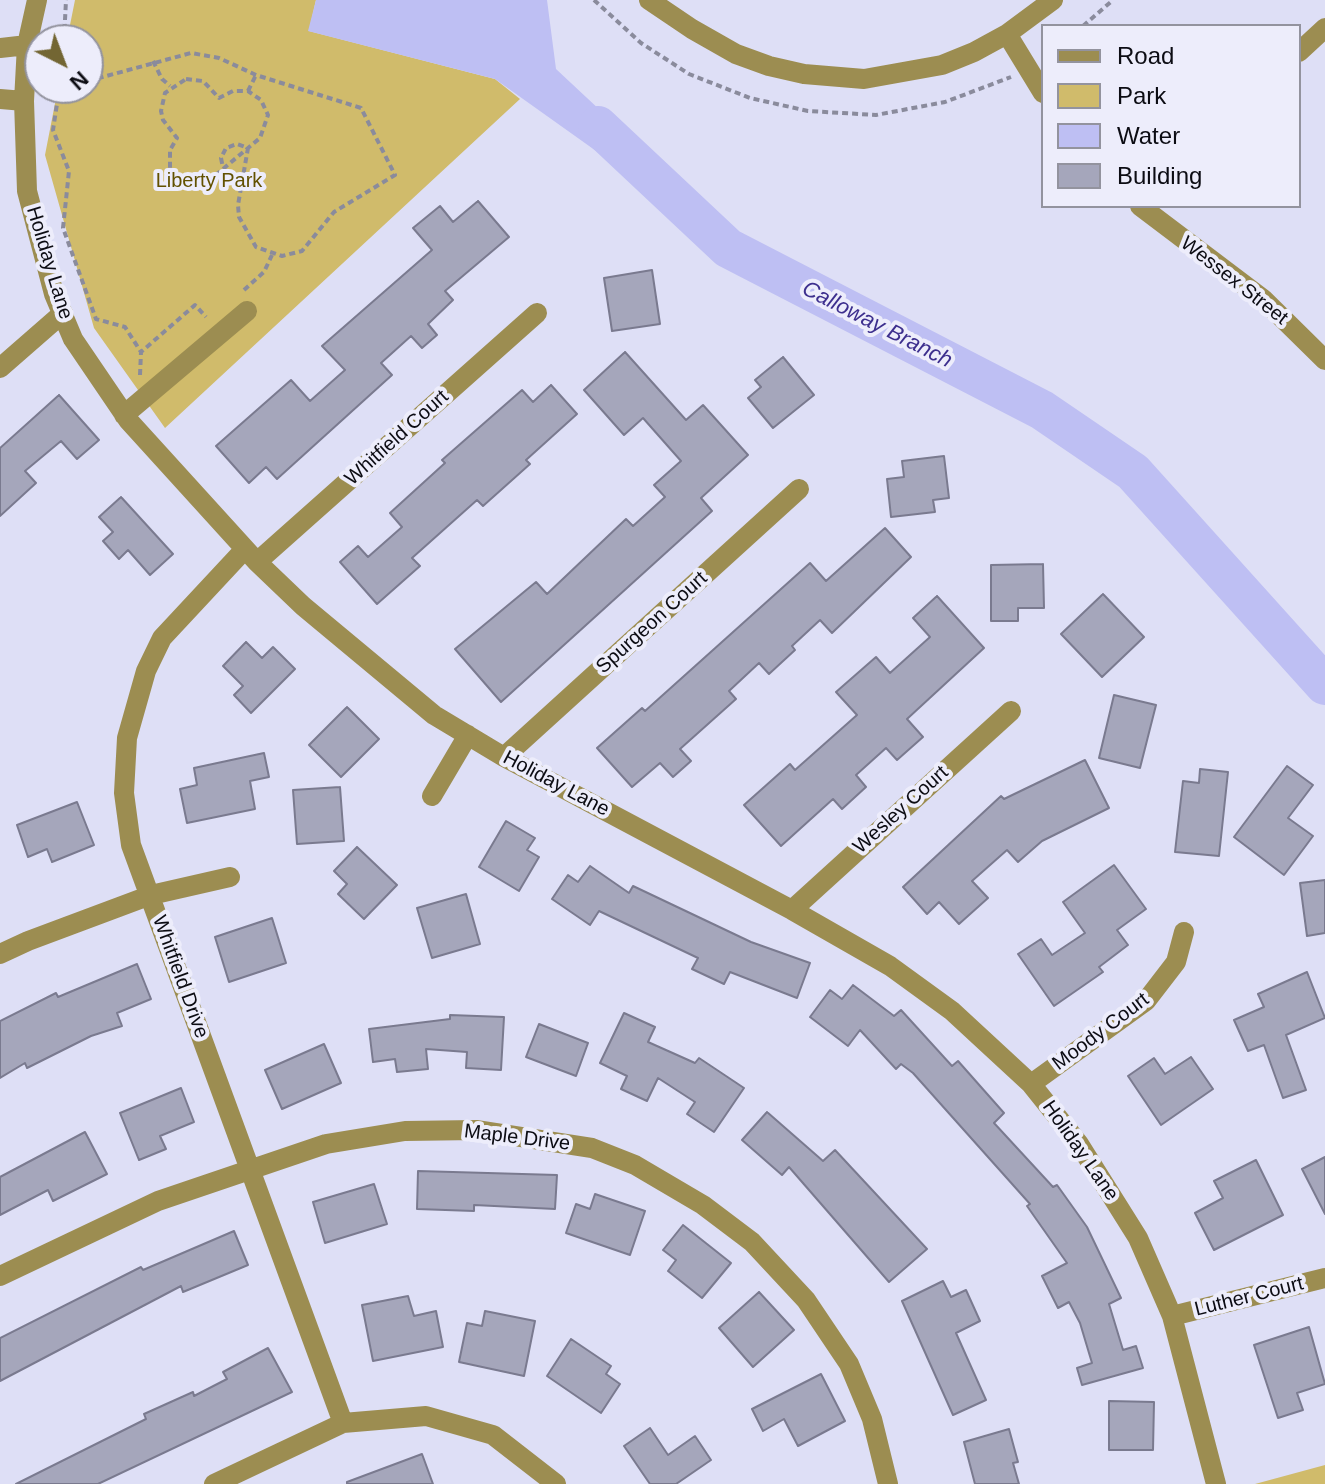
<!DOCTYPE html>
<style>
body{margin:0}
#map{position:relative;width:1325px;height:1484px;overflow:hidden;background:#dedff6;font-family:Arial,sans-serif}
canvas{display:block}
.legend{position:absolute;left:1041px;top:24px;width:260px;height:184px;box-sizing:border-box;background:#ededfb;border:2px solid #93939e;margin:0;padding:10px 14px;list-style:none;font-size:24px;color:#0c0c13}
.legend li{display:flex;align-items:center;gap:16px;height:40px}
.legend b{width:40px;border:2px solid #93939e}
.north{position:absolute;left:24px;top:24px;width:80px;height:80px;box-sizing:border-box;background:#ededfb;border:2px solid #93939e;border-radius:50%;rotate:138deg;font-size:22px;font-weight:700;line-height:32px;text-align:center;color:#0c0c13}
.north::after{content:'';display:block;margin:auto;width:28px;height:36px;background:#736633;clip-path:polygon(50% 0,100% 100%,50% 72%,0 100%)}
</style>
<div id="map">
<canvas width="1325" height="1484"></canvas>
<ul class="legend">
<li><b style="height:10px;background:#9c8d51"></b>Road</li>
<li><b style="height:22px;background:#d0bb6b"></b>Park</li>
<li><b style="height:22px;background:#bebff3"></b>Water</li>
<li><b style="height:22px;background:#a5a6bb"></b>Building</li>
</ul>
<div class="north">N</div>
</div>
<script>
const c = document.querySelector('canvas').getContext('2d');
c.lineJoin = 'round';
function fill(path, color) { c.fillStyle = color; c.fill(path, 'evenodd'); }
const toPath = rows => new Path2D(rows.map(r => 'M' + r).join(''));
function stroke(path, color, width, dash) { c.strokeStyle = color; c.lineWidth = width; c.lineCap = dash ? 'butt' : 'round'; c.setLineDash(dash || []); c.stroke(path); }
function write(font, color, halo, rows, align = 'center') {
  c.font = font + ' Arial,sans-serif'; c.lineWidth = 8; c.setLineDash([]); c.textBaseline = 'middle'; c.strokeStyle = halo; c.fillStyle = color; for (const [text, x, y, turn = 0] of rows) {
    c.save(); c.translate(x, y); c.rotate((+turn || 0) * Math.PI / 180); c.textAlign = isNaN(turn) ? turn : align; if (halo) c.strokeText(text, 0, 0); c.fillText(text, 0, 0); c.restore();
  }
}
fill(toPath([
 [75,0,316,0,309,31,495,79,520,99,165,428,94,328,45,155,58,88,88,88,88,40,67,40],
 [1325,1465,1325,1484,1255,1484]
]), '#d0bb6b');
fill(toPath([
 [316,0,547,0,556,69,647,154,627,173,495,79,308,31]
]), '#bebff3');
stroke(toPath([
 [598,126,728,248,1042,410,1133,472,1325,685]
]), '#bebff3', 40);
const building = toPath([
 [478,201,509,237,445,291,453,300,428,324,437,335,422,348,411,336,381,363,392,375,298,460,277,479,266,467,249,483,216,446,291,380,310,401,345,370,322,346,432,250,413,228,440,206,453,222,478,201],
 [652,270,660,324,612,331,604,278,652,270],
 [625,352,686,420,703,405,748,455,701,498,712,511,501,702,455,649,536,582,547,594,626,519,633,526,665,497,654,485,681,461,643,418,624,435,584,390,625,352],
 [783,357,814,395,773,428,748,398,761,387,755,380,783,357],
 [551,385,577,414,526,460,530,464,483,506,477,500,412,558,420,566,377,604,340,562,358,546,368,557,402,527,390,513,445,463,442,460,522,390,533,402,551,385],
 [59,395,99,440,77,459,61,441,25,471,36,483,0,516,0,448,59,395],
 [944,456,949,498,933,500,935,512,891,517,887,479,904,477,902,461,944,456],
 [121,497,173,554,150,575,128,550,119,559,103,541,113,532,99,517,121,497],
 [885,528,911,557,832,633,820,620,792,646,795,650,769,674,759,663,729,691,736,699,680,749,691,761,673,777,660,763,632,787,597,748,642,708,645,711,810,563,826,581,885,528],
 [1043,564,1044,608,1018,608,1018,621,991,621,991,565,1043,564],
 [1103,594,1144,637,1102,677,1061,634,1103,594],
 [937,596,984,648,907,719,923,737,897,760,886,748,856,775,866,787,842,809,833,799,781,846,744,805,790,764,795,770,857,715,836,692,876,657,890,673,930,637,913,618,937,596],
 [246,642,262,658,273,647,295,669,251,713,234,695,243,686,223,666,246,642],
 [1114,695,1156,705,1140,768,1099,758,1114,695],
 [347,707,379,739,341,777,309,745,347,707],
 [264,753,269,777,250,781,255,809,187,823,180,789,197,785,194,768,264,753],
 [1085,760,1109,808,1042,841,1018,862,1007,850,972,881,988,898,959,924,939,902,927,914,903,887,1001,796,1004,799,1085,760],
 [1287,766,1313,785,1288,818,1313,836,1284,875,1234,837,1287,766],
 [1200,769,1228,772,1219,856,1175,852,1183,781,1199,783,1200,769],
 [340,787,344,841,297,844,293,790,340,787],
 [77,802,94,845,52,862,47,849,28,857,17,825,77,802],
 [506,821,535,838,527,850,539,857,519,891,479,867,506,821],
 [357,847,397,885,364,919,338,894,347,884,334,871,357,847],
 [1114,865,1146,909,1117,930,1128,945,1099,967,1103,972,1054,1006,1018,954,1041,939,1052,955,1085,933,1063,902,1114,865],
 [590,866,629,893,633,886,751,942,810,963,797,998,730,972,724,984,692,969,698,958,599,911,590,925,552,899,568,875,578,882,590,866],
 [1325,880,1325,933,1307,936,1300,883,1325,880],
 [466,894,480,944,432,958,417,908,466,894],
 [272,918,286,963,229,982,215,937,272,918],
 [137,964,151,999,117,1013,122,1026,91,1036,27,1068,25,1063,0,1078,0,1021,56,993,58,997,137,964],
 [1307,972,1325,1018,1286,1035,1306,1090,1283,1098,1264,1045,1248,1051,1234,1020,1264,1007,1258,994,1307,972],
 [853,985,894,1016,901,1010,952,1066,958,1061,1004,1113,994,1123,1053,1187,1057,1185,1087,1227,1121,1298,1109,1304,1123,1350,1136,1346,1143,1368,1082,1385,1077,1368,1092,1363,1080,1323,1069,1302,1058,1308,1042,1276,1067,1263,1027,1206,1030,1204,913,1073,901,1064,896,1069,860,1030,848,1046,810,1017,830,990,842,999,853,985],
 [624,1013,655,1027,648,1042,695,1063,699,1058,744,1088,714,1132,687,1114,695,1102,658,1078,647,1101,621,1089,627,1076,600,1063,624,1013],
 [450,1015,504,1017,501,1070,466,1068,467,1052,426,1049,428,1069,397,1072,395,1059,373,1062,369,1029,450,1019,450,1015],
 [539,1024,588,1043,576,1076,526,1057,539,1024],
 [324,1044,341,1083,282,1109,265,1070,324,1044],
 [1191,1057,1213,1089,1161,1125,1128,1076,1154,1058,1165,1074,1191,1057],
 [181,1088,194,1122,160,1136,166,1149,139,1160,120,1113,181,1088],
 [767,1112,823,1161,835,1150,927,1249,889,1282,789,1167,782,1175,742,1140,767,1112],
 [85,1132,107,1174,53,1201,48,1190,0,1215,0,1177,85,1132],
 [1325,1157,1325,1214,1302,1169,1325,1157],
 [1256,1160,1283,1215,1214,1250,1195,1213,1223,1198,1214,1181,1256,1160],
 [418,1171,557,1175,555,1209,474,1205,474,1211,417,1209,418,1171],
 [374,1184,387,1224,325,1243,313,1202,374,1184],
 [595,1194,645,1211,630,1255,566,1233,576,1204,590,1209,595,1194],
 [683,1225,731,1263,702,1298,668,1271,676,1260,663,1250,683,1225],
 [234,1231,248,1265,183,1292,181,1286,0,1381,0,1338,141,1267,143,1270,234,1231],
 [943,1281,951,1297,966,1290,980,1321,956,1333,986,1400,953,1415,902,1301,943,1281],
 [759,1292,794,1330,753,1367,719,1328,759,1292],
 [408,1296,414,1316,436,1311,443,1347,373,1361,362,1305,408,1296],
 [485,1311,535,1321,524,1376,459,1362,467,1323,482,1326,485,1311],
 [1309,1327,1325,1384,1297,1393,1303,1410,1278,1418,1254,1345,1309,1327],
 [571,1339,611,1366,606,1374,620,1384,601,1413,547,1376,571,1339],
 [268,1348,292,1392,98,1484,16,1484,146,1419,144,1414,193,1392,194,1396,227,1379,223,1372,268,1348],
 [821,1374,845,1421,798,1446,784,1419,763,1431,752,1409,821,1374],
 [1109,1401,1154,1402,1153,1450,1109,1450,1109,1401],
 [650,1428,668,1455,695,1436,711,1460,676,1484,650,1484,624,1446,650,1428],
 [1009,1429,1018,1462,1013,1463,1019,1484,975,1484,964,1442,1009,1429],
 [422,1454,433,1484,347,1484,347,1482,422,1454]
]);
fill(building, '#a5a6bb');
stroke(building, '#7a7a8f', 2);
stroke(toPath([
 [594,0,641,43,689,74,750,98,808,111,876,115,945,102,1011,77],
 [1083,26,1113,0],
 [64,40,66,0],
 [153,61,162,79,170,86],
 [186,79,203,81,219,98,233,91,248,91,261,100,268,115,260,138,211,179,196,184,181,181,170,168,170,150,177,138,163,120,161,111,165,93,186,79],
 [88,81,191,53,219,58,256,75,361,108,395,175,334,212,302,251,282,256,256,247,239,217,238,205,248,148,237,144,226,148,221,158,223,168],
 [66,88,57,104,53,130,69,171,63,228,96,319,125,327,141,352],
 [248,91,256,75],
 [244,290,264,272,272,255],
 [140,375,141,352,195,305,206,317]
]), '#8a8b9c', 4, [6, 4]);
stroke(toPath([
 [37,0,27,45,24,101,27,191,54,294,73,339,128,420,257,562,303,606,434,715,504,757,792,910,890,966,952,1011,1031,1084,1079,1144,1138,1238,1172,1316,1216,1484],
 [649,0,692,29,736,54,769,66,804,74,864,79,942,65,974,52,1007,34,1053,0],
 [1007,34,1043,93],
 [0,48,27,45],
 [1299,52,1325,28],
 [0,99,24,101],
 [1140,206,1263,299,1325,360],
 [0,368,63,313],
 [124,415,247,311],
 [244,550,162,638,146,671,127,738,124,793,131,845,343,1423],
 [257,562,537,313],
 [504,757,799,489],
 [432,796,468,735],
 [792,910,1011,711],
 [0,954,28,941,151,895,230,877],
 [1031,1084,1146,1001,1176,962,1184,932],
 [0,1276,158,1201,326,1144,405,1131,476,1130,592,1148,635,1165,703,1205,752,1242,806,1300,849,1364,872,1419,888,1484],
 [1172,1316,1325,1278],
 [214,1484,343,1423,426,1416,493,1435,556,1484]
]), '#9c8d51', 20);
write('20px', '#625100', '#ededfb', [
 ["Liberty Park",209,181]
]);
write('20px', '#0c0c13', '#ededfb', [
 ["Holiday Lane",49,263,73],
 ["Wessex Street",1234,281,38],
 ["Whitfield Court",397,438,-42],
 ["Spurgeon Court",652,623,-42],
 ["Holiday Lane",556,784,28],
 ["Wesley Court",901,810,-42],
 ["Whitfield Drive",180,977,70],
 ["Moody Court",1101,1032,-37],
 ["Maple Drive",517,1138,7],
 ["Holiday Lane",1080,1151,55],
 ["Luther Court",1249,1297,-14]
]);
write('italic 22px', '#3d2f8e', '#ededfb', [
 ["Calloway Branch",877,325,27]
]);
</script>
